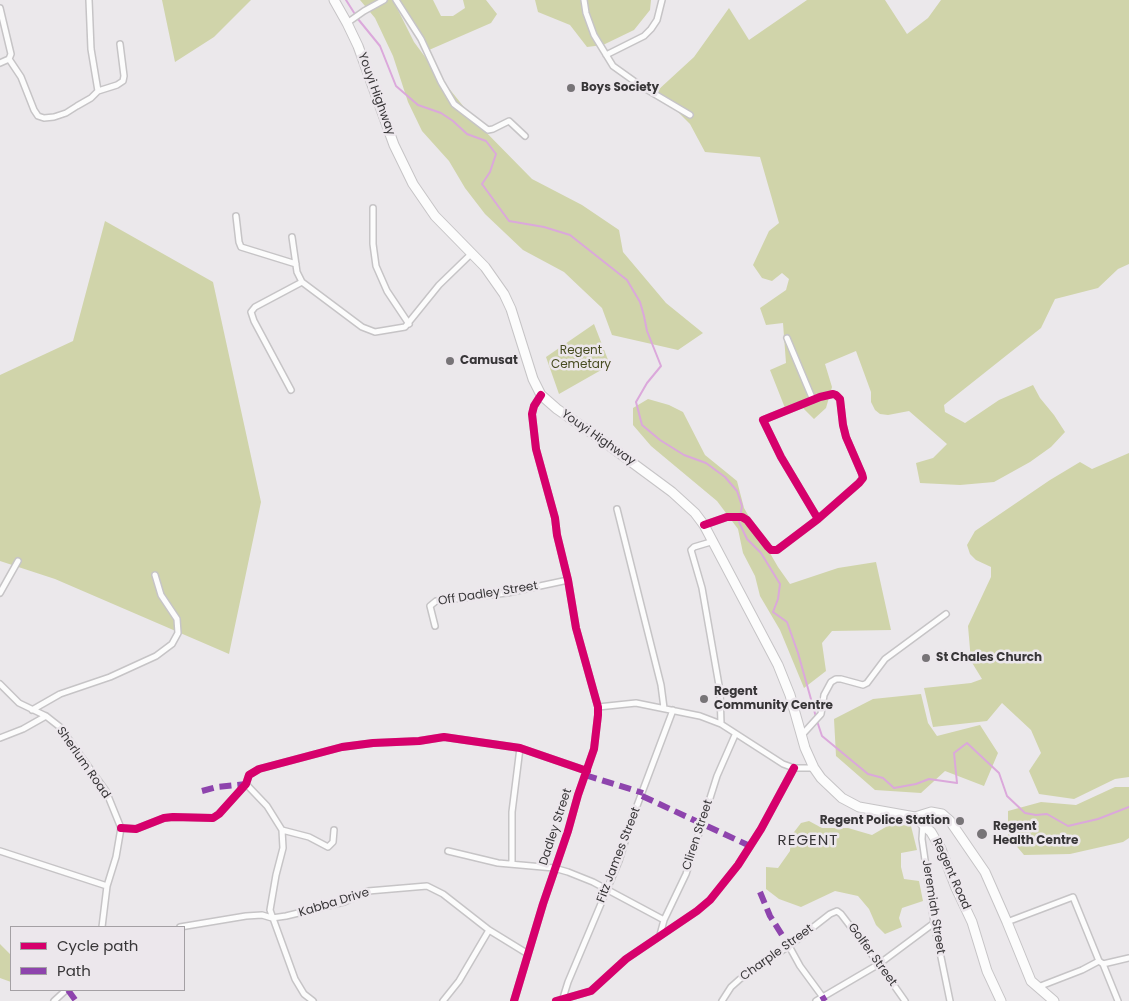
<!DOCTYPE html>
<style>
body{margin:0}
#map{position:relative;width:1129px;height:1001px;overflow:hidden;background:#ebe8eb;font-family:Poppins,sans-serif}
canvas{display:block}
.legend{position:absolute;left:10px;top:926px;width:175px;height:65px;box-sizing:border-box;background:#ece7ec;border:1px solid #a4a0a4;margin:0;padding:6px 9px;list-style:none;font-size:15px;color:#383638}
.legend li{display:flex;align-items:center;gap:10px;height:25px}
.legend b{width:25px;border:1px solid #a4a0a4}
</style>
<div id="map">
<canvas width="1129" height="1001"></canvas>
<ul class="legend">
<li><b style="height:6px;background:#d6006c"></b>Cycle path</li>
<li><b style="height:6px;background:#8e44ad"></b>Path</li>
</ul>
</div>
<script>
const c = document.querySelector('canvas').getContext('2d');
c.lineJoin = 'round';
function fill(path, color) { c.fillStyle = color; c.fill(path, 'evenodd'); }
const toPath = rows => new Path2D(rows.map(r => 'M' + r).join(''));
function stroke(path, color, width, dash) { c.strokeStyle = color; c.lineWidth = width; c.lineCap = dash ? 'butt' : 'round'; c.setLineDash(dash || []); c.stroke(path); }
function write(font, color, halo, rows, align = 'center') {
  c.font = font + ' Poppins,sans-serif'; c.lineWidth = 5; c.setLineDash([]); c.textBaseline = 'middle'; c.strokeStyle = halo; c.fillStyle = color; for (const [text, x, y, turn = 0] of rows) {
    c.save(); c.translate(x, y); c.rotate((+turn || 0) * Math.PI / 180); c.textAlign = isNaN(turn) ? turn : align; if (halo) c.strokeText(text, 0, 0); c.fillText(text, 0, 0); c.restore();
  }
}
fill(toPath([
 [162,0,251,0,214,37,175,62],
 [360,0,393,0,414,42,443,81,476,122,532,179,582,205,619,230,623,252,666,303,703,333,678,350,612,335,602,308,564,272,523,250,485,214,465,188,449,161,422,131,408,102,393,56,375,18],
 [398,0,433,0,441,16,453,16,465,8,463,0,486,0,497,14,491,23,429,50,415,23],
 [535,0,651,0,650,10,634,30,603,45,587,47,570,25,538,12],
 [807,0,885,0,907,34,928,18,941,0,1129,0,1129,264,1118,269,1098,288,1055,299,1041,328,944,405,945,412,965,423,999,400,1033,385,1040,398,1054,415,1065,432,1051,447,1030,462,994,482,960,485,920,483,916,463,933,458,947,444,909,411,888,415,880,414,875,410,871,402,871,392,856,351,825,364,832,387,826,408,814,419,803,408,787,413,770,370,786,363,783,323,766,325,760,308,786,290,789,279,782,273,772,281,762,278,753,265,769,231,779,223,760,157,705,152,690,124,657,91,694,57,729,8,749,40],
 [105,221,213,282,261,502,229,654,55,579,0,561,0,375,73,341],
 [594,324,610,365,559,394,546,357],
 [648,399,669,405,683,412,705,455,737,481,744,508,778,567,790,584,838,568,876,562,891,630,832,631,822,643,826,671,804,688,780,630,760,596,755,576,743,553,738,529,717,501,651,446,633,425,633,408],
 [1129,453,1129,777,1115,779,1074,799,1039,794,1029,771,1041,753,1031,730,1002,703,987,721,933,727,924,688,971,683,982,679,971,661,968,626,991,577,991,567,976,560,970,554,967,545,975,531,1050,480,1080,462,1092,469],
 [921,694,928,723,937,736,980,725,998,753,984,786,945,771,921,793,875,790,836,756,834,719,873,699],
 [1115,787,1129,787,1129,838,1123,842,1070,854,1024,855,1008,836,1008,811,1041,802,1076,805],
 [809,821,822,828,848,828,872,835,891,824,911,826,917,850,901,853,901,867,904,879,919,881,923,901,902,908,899,918,902,927,885,934,876,925,869,909,858,896,835,891,801,907,779,899,766,889,766,867,778,868,790,851,791,836,801,823],
 [0,944,11,955,11,982,0,978]
]), '#d0d4aa');
stroke(toPath([
 [346,0,358,19,380,46,396,86,418,105,441,113,453,121,467,134,486,141,496,154,490,172,482,184,509,221,544,227,570,235,627,280,640,302,644,316,647,331,661,366,647,383,636,402,642,425,660,440,684,455,706,463,725,477,737,491,742,506,739,522,747,539,761,553,780,584,778,599,773,612,787,622,798,653,816,717],
 [817,721,822,736,868,774,883,778,894,788,916,784,929,779,957,783,954,753,967,743,999,773,1007,796,1025,813,1036,815,1047,814,1068,826,1098,819,1129,807]
]), '#dba8db', 2);
const minor = toPath([
 [89,0,91,49,98,91],
 [396,0,421,39,441,82,454,104,488,130,493,129,509,121,525,136],
 [584,0,586,13,594,35,613,66,641,86,690,115],
 [0,8,11,54,9,59,0,63],
 [347,23,364,11,384,0],
 [606,55,644,36,651,29,657,20,662,0],
 [9,59,21,77,34,110,38,116,44,118,54,117,66,113,77,106,91,98,98,91,117,85,123,81,124,76,120,44],
 [373,208,373,244,376,266,387,291,409,324],
 [236,216,239,242,241,247,296,264],
 [292,237,297,272,302,282,362,327,375,332,405,327,439,285,472,253],
 [787,338,813,400],
 [291,390,254,321,251,312,255,307,302,282],
 [617,509,661,685,664,708],
 [704,525,727,517,742,517,747,520,768,547,771,550,777,550,818,519,859,483,863,478,862,474,846,437,843,425,840,399,836,395,833,394,820,397,763,420,781,457,818,519],
 [714,541,694,547,691,550,702,588,720,691,721,724],
 [0,593,18,561],
 [435,626,430,606,436,601,507,593,568,580],
 [0,684,19,703,46,716,60,727,106,791,121,828,116,857,107,886,102,927],
 [598,707,636,703,700,716,721,724,783,764,794,768,814,768],
 [32,710,60,694,110,677,156,656,172,644,178,633,177,619,161,595,155,575],
 [801,736,821,714,824,695,831,682,836,679,841,679,863,685,867,683,885,659,946,614],
 [0,738,23,729,46,716],
 [246,784,267,806,282,830,283,848,276,875,270,910,295,979,304,994,313,1001],
 [923,824,922,839,934,923,950,1001],
 [121,828,136,829,164,818,173,817,213,818,219,814,246,784,249,775,259,769,342,747,373,743,419,741,444,737,520,748,587,771],
 [282,830,309,837,328,847,333,842,334,830],
 [0,851,107,886],
 [448,851,498,863,554,868,568,872,593,882,664,920],
 [512,864,512,812,520,748],
 [1007,922,1073,897,1099,961],
 [180,927,246,916,262,915,272,918,286,916,344,902,368,891,427,886,443,894,489,930,528,954],
 [660,935,664,920,686,874,717,776,735,735],
 [789,946,800,966,822,996],
 [1103,964,1118,1001],
 [1038,987,1082,970,1099,961,1103,964,1129,958],
 [563,998,568,982,619,861,632,819,673,710],
 [54,1001,66,990],
 [443,1001,459,981,489,930],
 [514,1001,543,904,568,831,578,795,594,749,598,715,598,707,576,628,568,580,557,535,555,518,536,449,532,414,534,406,541,395],
 [556,1001,591,991,626,959,697,911,710,900,738,865,761,829,794,768],
 [722,1001,731,987,740,979,789,946,830,914,837,911,841,914,879,964,905,1001],
 [816,1001,879,964,934,923]
]);
const primary = toPath([
 [334,0,347,23,358,46,394,145,413,184,435,216,485,267,504,294,511,309,533,379,541,395,557,409,603,441,672,492,695,513,704,525,778,665,790,695,805,748,814,768,821,778,842,798,859,807,915,817],
 [915,817,931,812,942,814,950,821,985,872,1007,922,1031,981,1054,1001],
 [915,817,931,832,941,849,956,888,972,922,987,971,1001,1001]
]);
stroke(minor, '#c6c4c6', 8);
stroke(primary, '#c6c4c6', 11);
stroke(minor, '#fcfcfc', 5);
stroke(primary, '#fcfcfc', 9);
stroke(toPath([
 [585,775,643,793],
 [202,791,217,787,246,784],
 [642,796,750,846],
 [760,892,770,916,789,946],
 [68,990,76,1001],
 [822,996,825,1001]
]), '#8e44ad', 6, [12, 6]);
stroke(toPath([
 [704,525,727,517,742,517,747,520,768,547,771,550,777,550,818,519,859,483,863,478,862,474,846,437,843,425,840,399,836,395,833,394,820,397,763,420,781,457,818,519],
 [121,828,136,829,164,818,173,817,213,818,219,814,246,784,249,775,259,769,342,747,373,743,419,741,444,737,520,748,587,771],
 [514,1001,543,904,568,831,578,795,594,749,598,715,598,707,576,628,568,580,557,535,555,518,536,449,532,414,534,406,541,395],
 [556,1001,591,991,626,959,697,911,710,900,738,865,761,829,794,768]
]), '#d6006c', 8);
for (const [x, y, r, color] of [
 [571,88,5,"#777477"],
 [450,361,5,"#777477"],
 [926,658,5,"#777477"],
 [704,699,5,"#777477"],
 [960,821,5,"#777477"],
 [982,834,6,"#777477"]
]) { const dot = new Path2D(); dot.arc(x, y, r, 0, 2 * Math.PI); c.fillStyle = color; c.fill(dot); stroke(dot, '#ece7ec', 2); }
write('bold 12px', '#383638', '#ece7ec', [
 ["Boys Society",581,88],
 ["Camusat",460,361],
 ["St Chales Church",936,658],
 ["Regent",714,692],
 ["Community Centre",714,706],
 ["Regent Police Station",950,821,"right"],
 ["Regent",993,827],
 ["Health Centre",993,841]
], 'left');
write('12px', '#383638', '#ece7ec', [
 ["Youyi Highway",376,94,70],
 ["Youyi Highway",598,438,35],
 ["Off Dadley Street",488,594,-9],
 ["Sherlum Road",83,763,55],
 ["Dadley Street",556,827,-72],
 ["Cliren Street",698,835,-72],
 ["Fitz James Street",619,855,-69],
 ["Regent Road",951,874,66],
 ["Kabba Drive",334,903,-17],
 ["Jeremiah Street",933,907,81],
 ["Charple Street",777,953,-36],
 ["Golfer Street",872,955,54]
]);
write('12px', '#474c21', '#ece7ec', [
 ["Regent",581,351],
 ["Cemetary",581,365]
]);
c.letterSpacing = '1px';
write('15px', '#383638', '#ece7ec', [
 ["REGENT",808,841]
]);
c.letterSpacing = '0px';
</script>
